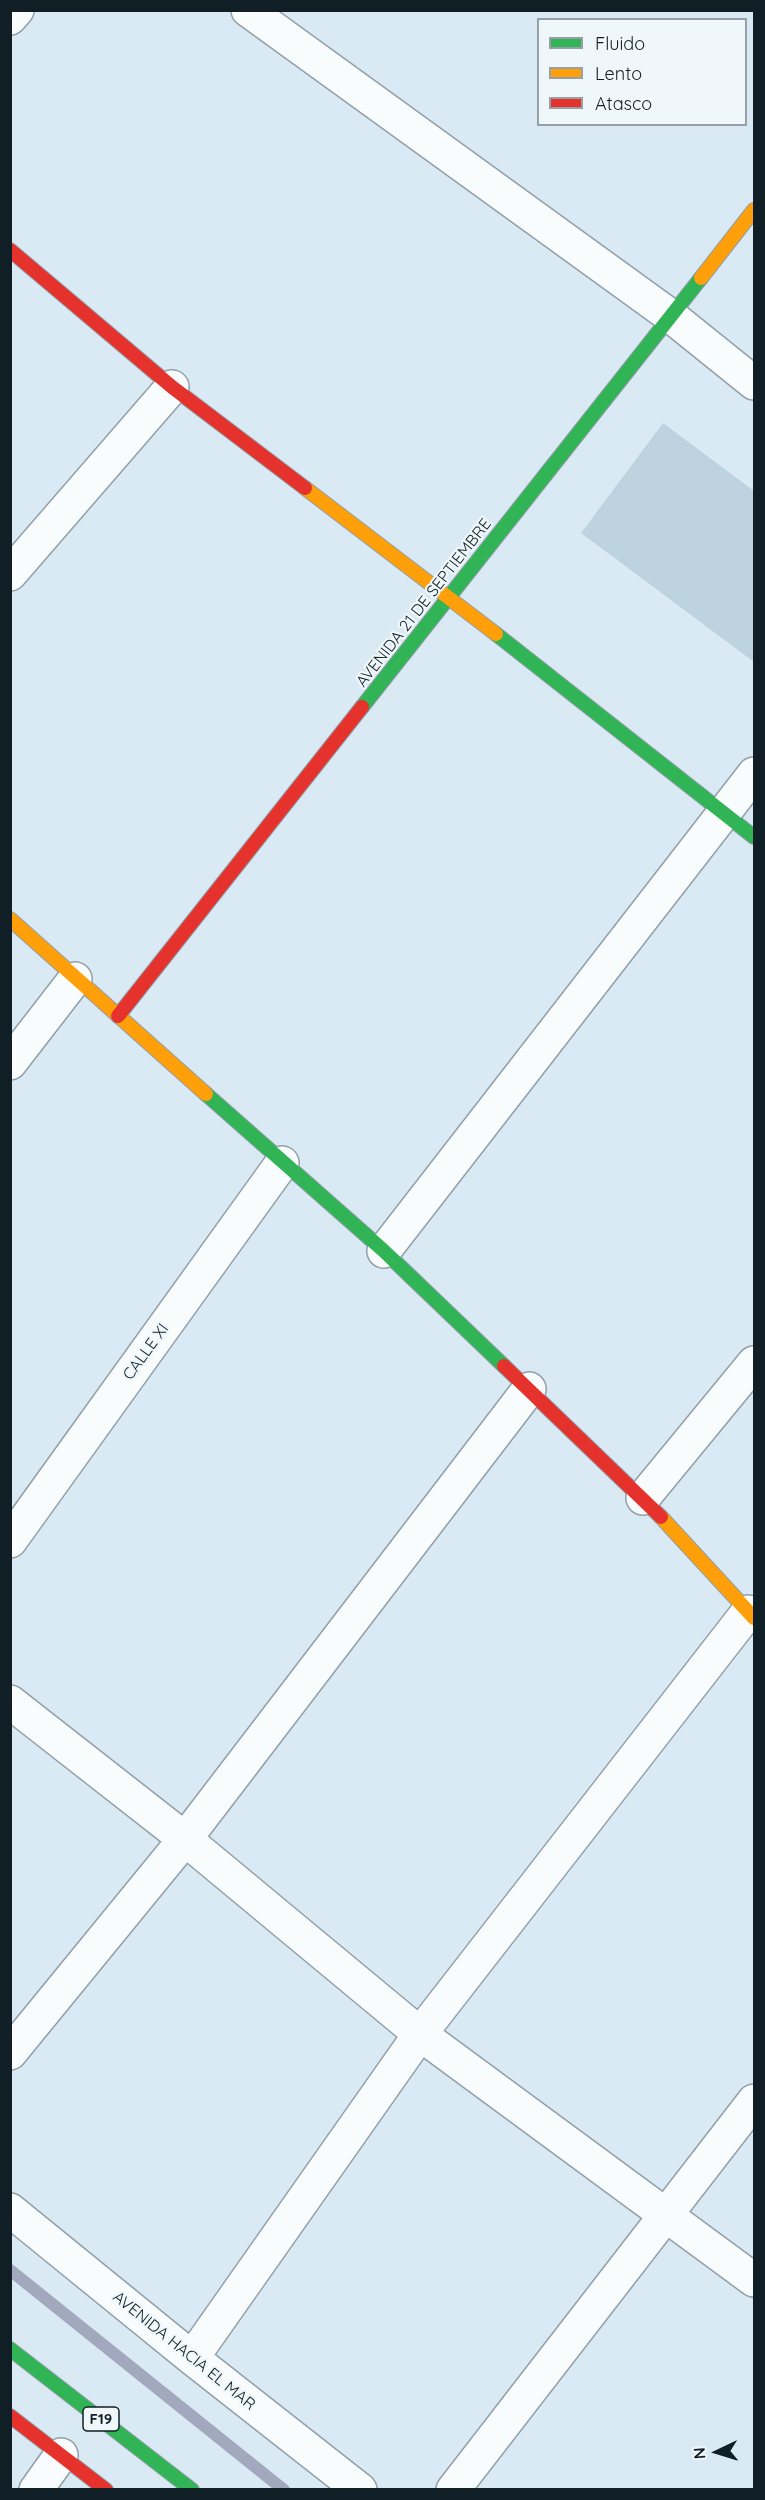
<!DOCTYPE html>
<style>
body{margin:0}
#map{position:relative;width:765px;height:2500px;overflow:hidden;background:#daeaf4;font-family:Quicksand,sans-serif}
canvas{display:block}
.frame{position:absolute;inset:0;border:12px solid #101e26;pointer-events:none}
.legend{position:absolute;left:537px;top:18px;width:210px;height:108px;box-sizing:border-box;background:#f0f7fb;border:2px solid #96a0a6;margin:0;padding:8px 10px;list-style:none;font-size:18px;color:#101e26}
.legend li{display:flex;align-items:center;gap:12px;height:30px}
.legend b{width:30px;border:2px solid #96a0a6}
.north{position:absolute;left:687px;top:2422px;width:60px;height:60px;-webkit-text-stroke:4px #f0f7fb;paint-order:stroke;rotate:266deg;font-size:16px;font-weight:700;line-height:24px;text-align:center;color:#101e26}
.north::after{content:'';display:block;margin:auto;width:21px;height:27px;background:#101e26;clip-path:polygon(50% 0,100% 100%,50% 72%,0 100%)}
</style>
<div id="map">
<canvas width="765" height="2500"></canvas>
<div class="frame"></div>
<ul class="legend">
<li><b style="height:8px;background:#30b455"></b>Fluido</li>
<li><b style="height:8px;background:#ff9f0a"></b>Lento</li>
<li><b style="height:8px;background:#e5322d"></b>Atasco</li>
</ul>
<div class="north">N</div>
</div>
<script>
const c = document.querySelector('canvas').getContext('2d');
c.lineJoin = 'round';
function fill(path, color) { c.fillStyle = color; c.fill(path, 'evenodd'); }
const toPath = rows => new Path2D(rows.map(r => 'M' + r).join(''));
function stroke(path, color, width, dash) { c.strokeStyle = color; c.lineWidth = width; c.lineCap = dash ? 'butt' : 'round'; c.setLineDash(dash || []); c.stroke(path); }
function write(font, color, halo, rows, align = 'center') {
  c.font = font + ' Quicksand,sans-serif'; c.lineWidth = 4.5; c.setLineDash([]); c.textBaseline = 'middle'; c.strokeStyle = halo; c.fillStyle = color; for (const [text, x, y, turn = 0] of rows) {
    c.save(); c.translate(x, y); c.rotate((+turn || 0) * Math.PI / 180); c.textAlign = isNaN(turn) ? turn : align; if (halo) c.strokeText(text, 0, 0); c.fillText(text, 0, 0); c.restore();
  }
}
fill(toPath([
 [663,423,754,491,754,662,581,533]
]), '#bed3e0');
stroke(toPath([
 [10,2270,284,2490]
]), '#a2a8be', 12);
const street = toPath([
 [248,10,672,317,754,383],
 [10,18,17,10],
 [10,574,172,387],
 [10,1063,75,979],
 [384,1251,754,774],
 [643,1498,754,1363],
 [10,1541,282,1163],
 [10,1702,185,1839,420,2034,754,2280],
 [10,2053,185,1839,529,1389],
 [10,2210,192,2358,360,2490],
 [192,2358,420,2034,748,1612],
 [36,2490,61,2455],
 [453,2490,754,2101]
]);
const fast = toPath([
 [496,634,754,837],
 [362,707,701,278],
 [206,1094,384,1251,504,1366],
 [10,2349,192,2490]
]);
const slow = toPath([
 [701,278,754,210],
 [305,488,496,634],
 [10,919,206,1094],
 [661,1517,754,1618]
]);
const jam = toPath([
 [10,250,172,387,305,488],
 [118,1016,362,707],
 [504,1366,661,1517],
 [10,2416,106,2490]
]);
stroke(street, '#919fa8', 36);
stroke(fast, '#919fa8', 16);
stroke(slow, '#919fa8', 16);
stroke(jam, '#919fa8', 16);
stroke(street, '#f9fcfd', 33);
stroke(fast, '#30b455', 14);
stroke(slow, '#ff9f0a', 14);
stroke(jam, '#e5322d', 14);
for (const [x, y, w] of [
 [101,2419,36]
]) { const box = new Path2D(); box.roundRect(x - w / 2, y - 12, w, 24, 4.5); c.fillStyle = '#f0f7fb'; c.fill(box); stroke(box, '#101e26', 1.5); }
write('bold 15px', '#101e26', null, [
 ["F19",101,2419]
]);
write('16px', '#101e26', '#f0f7fb', [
 ["AVENIDA 21 DE SEPTIEMBRE",424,603,-52],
 ["CALLE XI",146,1352,-54],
 ["AVENIDA HACIA EL MAR",184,2351,39]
]);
</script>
